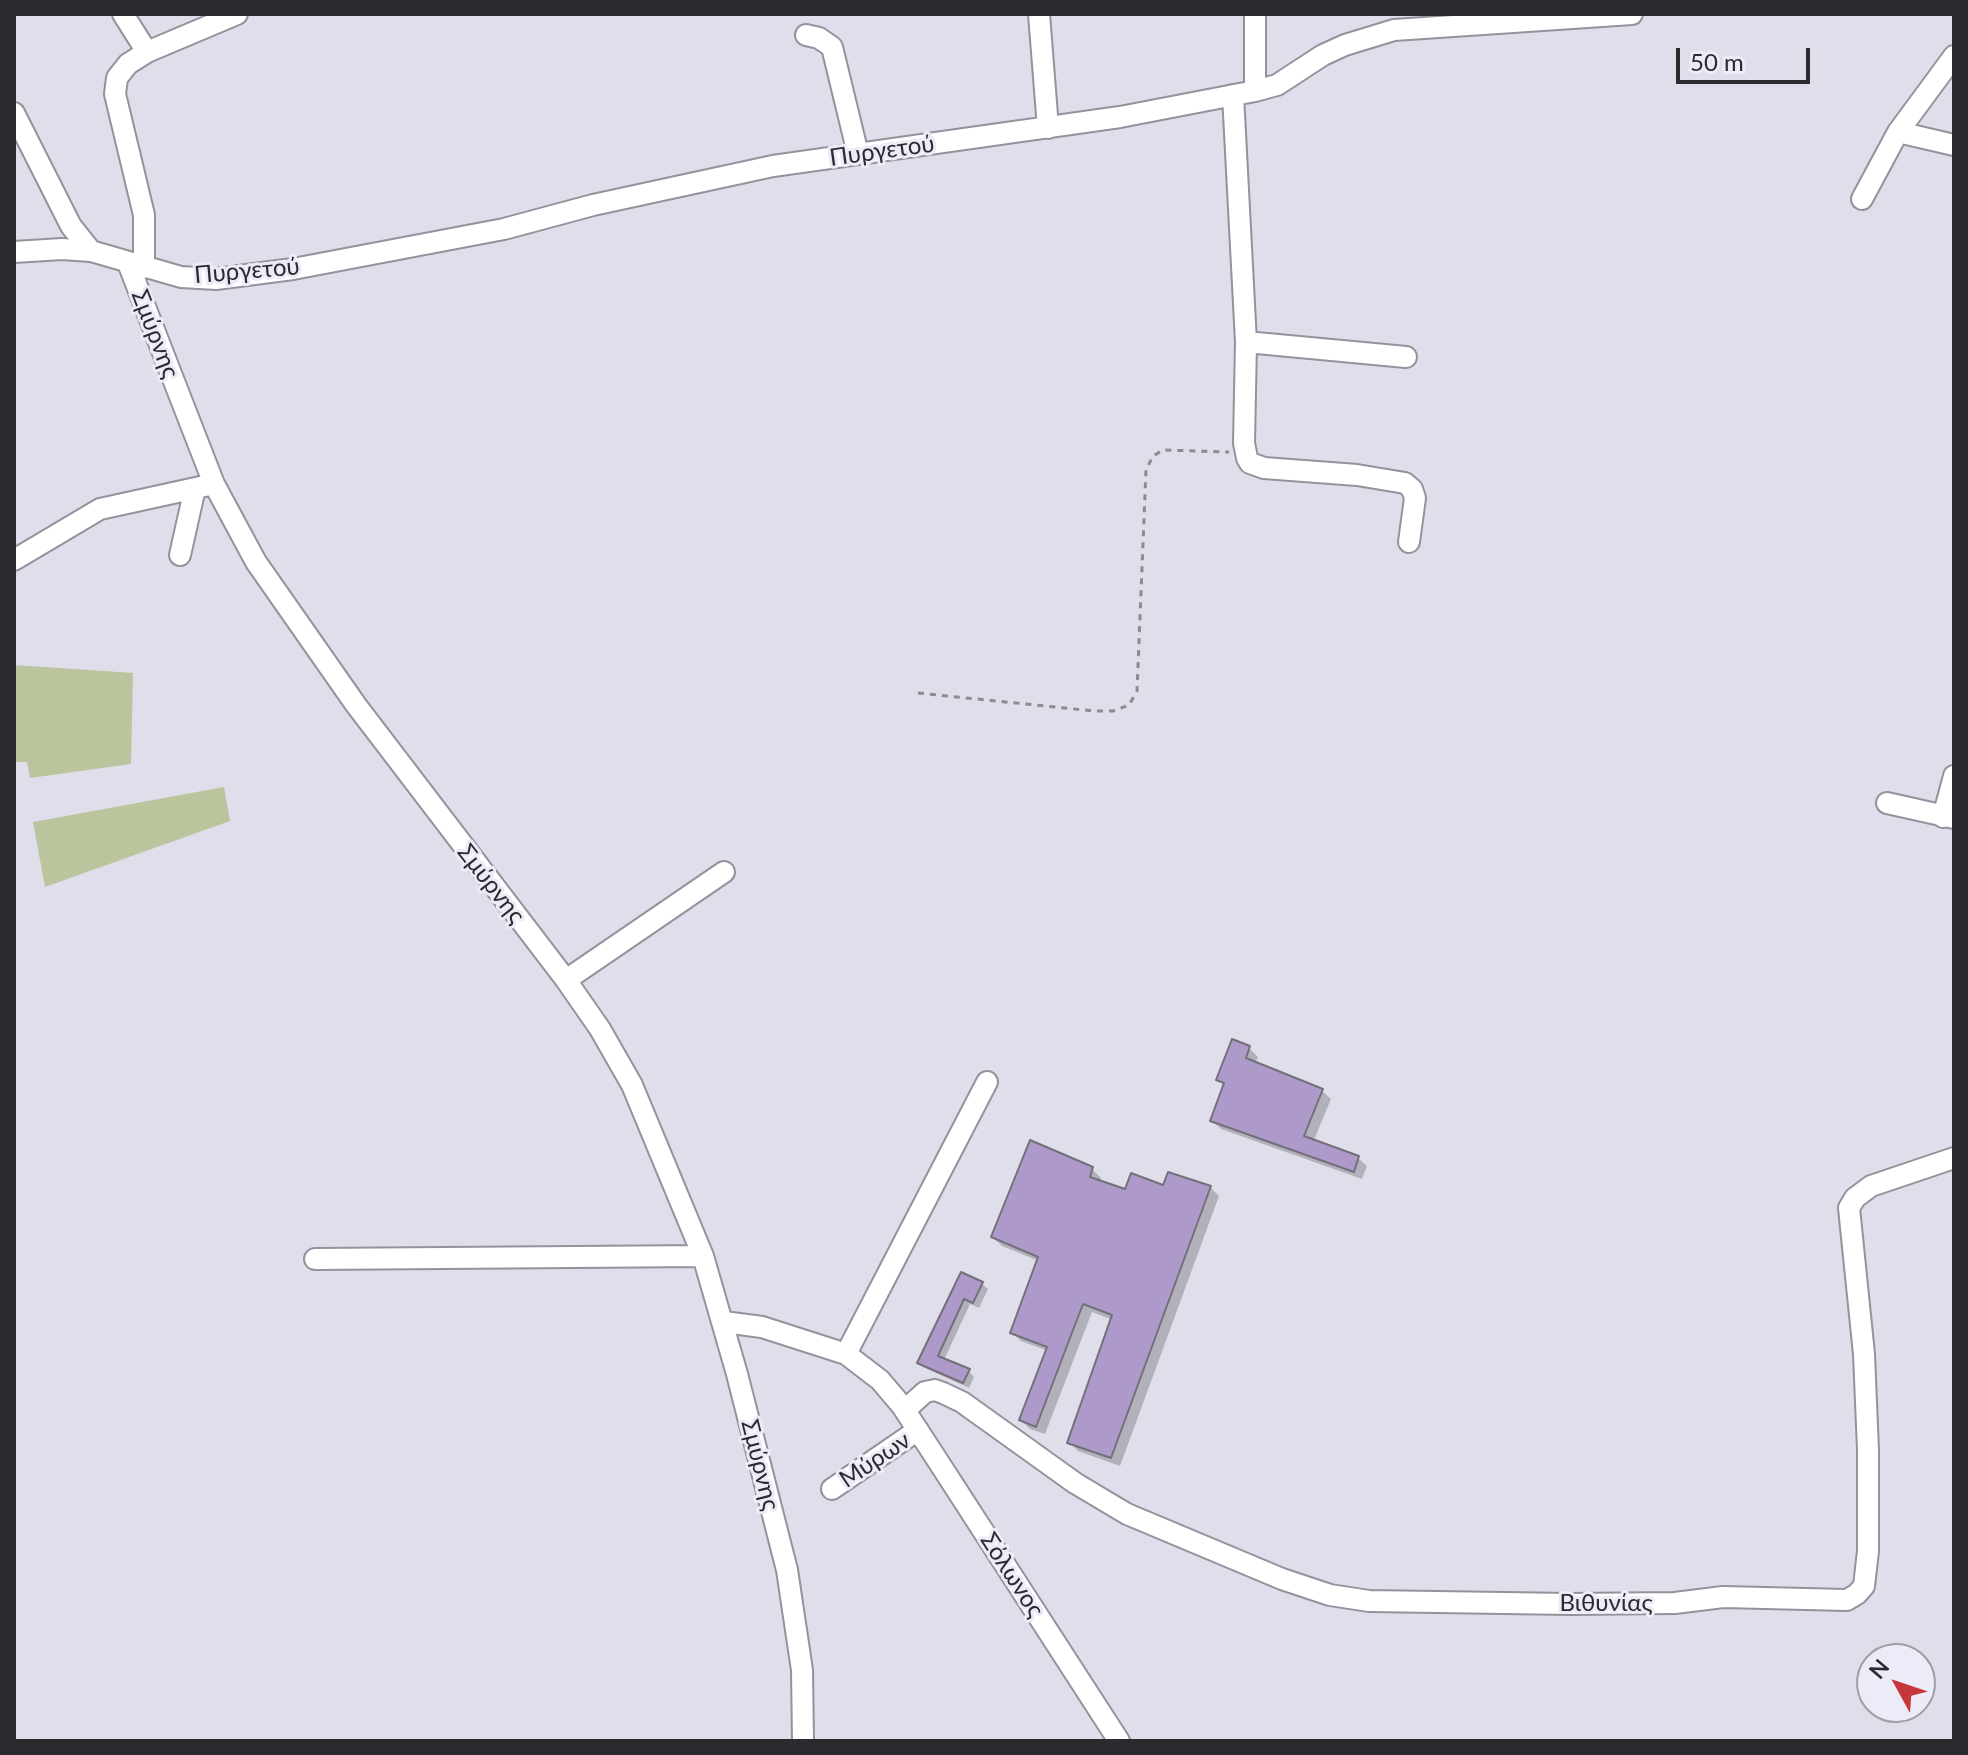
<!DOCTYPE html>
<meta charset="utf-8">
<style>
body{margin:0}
#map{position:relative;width:1968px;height:1755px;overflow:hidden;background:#dfdeea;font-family:Lato,sans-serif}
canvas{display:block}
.frame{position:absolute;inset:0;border:16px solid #2b2a2f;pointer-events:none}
.north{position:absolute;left:1856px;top:1643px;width:80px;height:80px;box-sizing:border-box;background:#ecebf7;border:2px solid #9f9ea7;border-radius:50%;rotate:310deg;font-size:22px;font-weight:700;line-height:32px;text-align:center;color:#2b2a2f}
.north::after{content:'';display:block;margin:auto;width:28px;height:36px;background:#c6373a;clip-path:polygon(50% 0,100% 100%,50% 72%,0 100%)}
.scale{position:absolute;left:1676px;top:48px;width:134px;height:36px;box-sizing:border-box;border:4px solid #2b2a2f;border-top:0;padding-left:10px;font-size:24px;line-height:28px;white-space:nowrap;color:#2b2a2f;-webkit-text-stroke:6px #ecebf7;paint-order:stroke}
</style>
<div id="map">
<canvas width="1968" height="1755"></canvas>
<div class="frame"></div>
<div class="north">N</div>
<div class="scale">50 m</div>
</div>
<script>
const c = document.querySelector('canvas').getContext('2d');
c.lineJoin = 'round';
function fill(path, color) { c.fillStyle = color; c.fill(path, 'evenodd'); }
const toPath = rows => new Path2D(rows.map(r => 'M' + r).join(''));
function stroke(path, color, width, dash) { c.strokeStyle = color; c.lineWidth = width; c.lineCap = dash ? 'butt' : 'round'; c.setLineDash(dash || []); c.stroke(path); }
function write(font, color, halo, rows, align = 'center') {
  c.font = font + ' Lato,sans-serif'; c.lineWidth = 6; c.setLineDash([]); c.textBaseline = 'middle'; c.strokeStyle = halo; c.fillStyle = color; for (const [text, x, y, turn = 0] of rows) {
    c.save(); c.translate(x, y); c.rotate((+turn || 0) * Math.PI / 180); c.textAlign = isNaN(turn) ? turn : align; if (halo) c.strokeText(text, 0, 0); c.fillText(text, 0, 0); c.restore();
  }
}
fill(toPath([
 [14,665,133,673,131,764,30,778,27,762,14,762],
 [224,787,230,821,45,887,33,822]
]), '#bac59d');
fill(toPath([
 [1249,1048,1258,1057,1255,1064,1322,1091,1331,1099,1314,1140,1358,1158,1367,1166,1362,1179,1221,1129,1213,1121,1225,1086,1218,1080],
 [1092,1169,1101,1178,1100,1182,1126,1192,1210,1187,1219,1196,1120,1466,1078,1451,1069,1442,1113,1320,1092,1312,1045,1434,1030,1429,1021,1420,1048,1351,1021,1341,1012,1332,1039,1261,1002,1246,993,1237],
 [962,1274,982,1284,988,1289,979,1308,970,1304,944,1360,968,1371,974,1377,969,1388,925,1368,920,1363]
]), '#0003');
const building = toPath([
 [1232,1039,1250,1046,1246,1058,1323,1089,1304,1136,1359,1156,1354,1172,1210,1121,1224,1083,1216,1080,1232,1039],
 [1030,1140,1093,1167,1090,1177,1125,1189,1131,1173,1163,1185,1168,1172,1211,1186,1111,1458,1067,1443,1112,1315,1083,1304,1036,1427,1019,1420,1047,1347,1010,1333,1038,1257,991,1237,1030,1140],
 [961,1272,983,1282,973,1303,964,1299,938,1356,970,1369,963,1383,917,1363,961,1272]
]);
fill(building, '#ae9aca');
stroke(building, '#74707a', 2);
const minor = toPath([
 [123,14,147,52],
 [1039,14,1048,128],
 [1255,14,1255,91],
 [806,35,819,38,832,47,858,154],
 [1233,95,1246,342,1244,443,1247,458,1250,463,1264,468,1357,475,1405,483,1412,489,1415,498,1409,542],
 [14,113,71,226,91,251],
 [1898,132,1954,145],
 [1862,199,1898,132,1954,56],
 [14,252,62,249,91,251,181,277,216,279,293,269,504,229,593,205,773,166,1120,117,1255,91,1277,85,1323,55,1345,45,1394,30,1632,14],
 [128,263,214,484,256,562,356,705,566,980,600,1029,632,1085,703,1256,737,1374,787,1570,802,1670,803,1741],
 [144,268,144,215,115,94,117,78,128,64,147,52,237,14],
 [1246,342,1406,357],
 [180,555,195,488],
 [14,560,100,509,214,484],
 [1887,803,1954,818],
 [1943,817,1954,776],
 [566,980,724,872],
 [315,1259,703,1256],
 [724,1322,762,1327,846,1354,880,1380,902,1406,936,1458,1119,1741],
 [846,1354,987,1082],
 [905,1410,925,1392,935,1390,943,1393,962,1402,1075,1483,1127,1514,1282,1579,1330,1595,1369,1601,1571,1604,1675,1603,1723,1597,1847,1600,1857,1594,1864,1586,1868,1551,1868,1450,1864,1354,1849,1208,1855,1198,1871,1186,1954,1158],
 [832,1489,918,1430]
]);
stroke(minor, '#93929d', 24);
stroke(toPath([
 [918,693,1094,711,1113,711,1129,705,1137,691,1146,470,1153,456,1163,450,1229,452]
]), '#8c8b93', 3, [6, 6]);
stroke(minor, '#fff', 20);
write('24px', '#2b2a2f', '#ecebf7', [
 ["Πυργετού",882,151,-8],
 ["Πυργετού",247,271,-5],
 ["Σμύρνης",155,334,69],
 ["Σμύρνης",491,884,52],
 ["Μύρων",875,1460,-34],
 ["Σμύρνης",760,1465,76],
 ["Σόλωνος",1012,1575,57],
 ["Βιθυνίας",1606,1603]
]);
</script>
